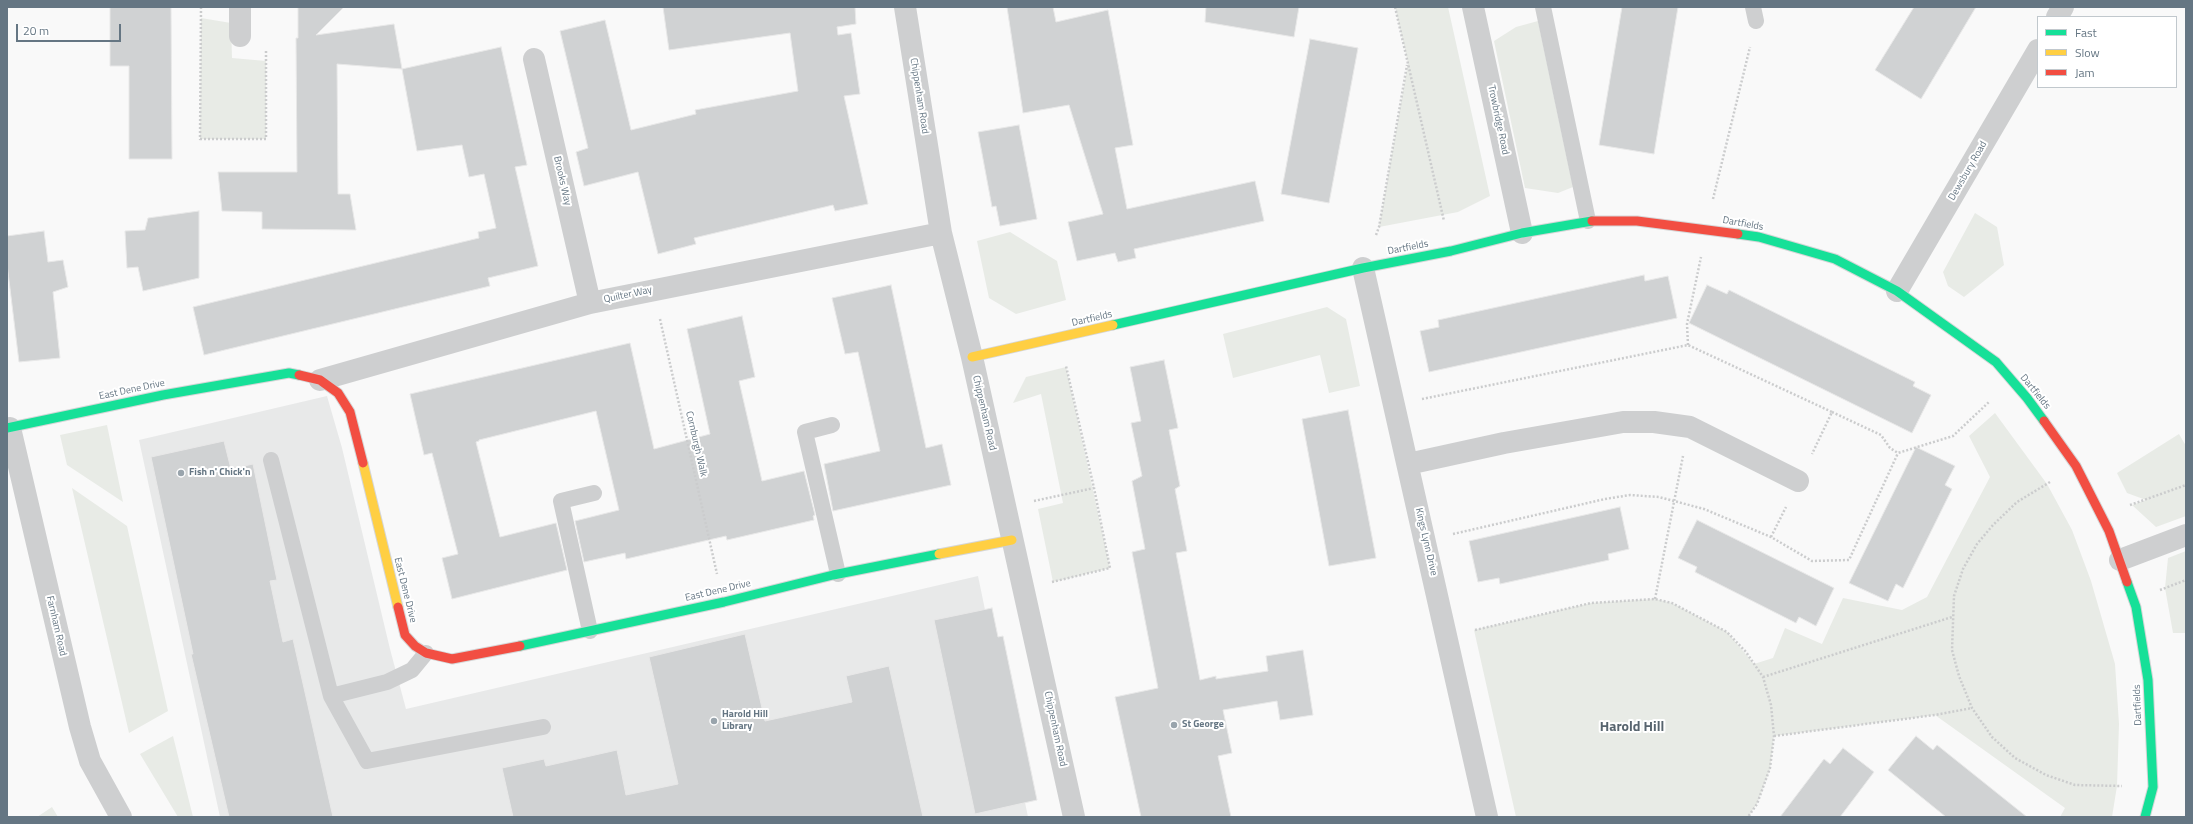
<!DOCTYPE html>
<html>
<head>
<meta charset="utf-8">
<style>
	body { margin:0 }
	#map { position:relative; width:2193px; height:824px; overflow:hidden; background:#f9f9f9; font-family:"Titillium Web",sans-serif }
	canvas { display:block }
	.frame { position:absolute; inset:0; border:8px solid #657683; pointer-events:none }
	.legend { position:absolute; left:2037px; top:16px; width:140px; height:72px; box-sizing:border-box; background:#fff; border:1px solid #c1c8cd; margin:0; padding:5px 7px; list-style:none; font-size:12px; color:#657683 }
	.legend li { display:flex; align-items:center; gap:8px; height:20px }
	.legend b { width:20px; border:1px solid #c1c8cd }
	.scale { position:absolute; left:16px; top:24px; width:105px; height:18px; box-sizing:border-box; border:2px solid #657683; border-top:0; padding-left:5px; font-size:12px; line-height:14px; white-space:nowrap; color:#657683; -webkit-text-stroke:3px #fff; paint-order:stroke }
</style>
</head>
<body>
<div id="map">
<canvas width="2193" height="824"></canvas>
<div class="frame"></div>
<ul class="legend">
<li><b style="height:5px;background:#16e098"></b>Fast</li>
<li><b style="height:5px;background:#ffcf43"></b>Slow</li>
<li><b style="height:5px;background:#f24e42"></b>Jam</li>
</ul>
<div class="scale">20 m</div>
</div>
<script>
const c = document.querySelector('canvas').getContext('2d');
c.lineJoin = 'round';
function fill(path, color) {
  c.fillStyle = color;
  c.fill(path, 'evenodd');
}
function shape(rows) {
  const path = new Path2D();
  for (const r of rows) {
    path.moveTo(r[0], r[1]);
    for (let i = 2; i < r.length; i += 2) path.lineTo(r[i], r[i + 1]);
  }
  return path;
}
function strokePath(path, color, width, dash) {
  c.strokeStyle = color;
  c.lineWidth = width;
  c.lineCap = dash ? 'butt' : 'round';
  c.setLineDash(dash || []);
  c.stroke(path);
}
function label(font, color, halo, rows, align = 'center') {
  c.font = font + ' "Titillium Web",sans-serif';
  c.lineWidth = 4;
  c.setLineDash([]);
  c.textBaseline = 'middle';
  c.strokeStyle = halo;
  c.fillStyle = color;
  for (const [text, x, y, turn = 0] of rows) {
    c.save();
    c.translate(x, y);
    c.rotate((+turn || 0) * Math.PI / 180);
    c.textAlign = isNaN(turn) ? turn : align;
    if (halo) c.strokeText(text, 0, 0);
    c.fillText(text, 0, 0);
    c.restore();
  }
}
const built = shape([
	[327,396,342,448,390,649,406,709,978,576,1028,817,220,817,139,440]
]);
const green = shape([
	[1395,7,1448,7,1490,196,1458,212,1379,227,1408,63],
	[201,18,231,23,232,58,266,61,266,139,200,139],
	[1538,21,1573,187,1558,193,1525,188,1494,41,1516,27],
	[1975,213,1997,227,2004,265,1964,297,1948,286,1943,272],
	[1010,232,1057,261,1066,300,1016,314,989,298,977,241],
	[1327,307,1346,319,1360,386,1329,393,1320,355,1233,378,1223,334],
	[1066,367,1110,568,1053,582,1038,509,1063,503,1041,394,1013,403,1026,377],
	[1995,413,2047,484,2072,530,2091,581,2115,664,2119,724,2117,786,2112,817,2060,817,2065,808,1935,715,1774,736,1770,769,1757,804,1748,817,1516,817,1474,630,1591,603,1655,599,1672,603,1727,632,1754,664,1773,658,1785,628,1822,644,1843,598,1902,610,1927,597,1990,477,1969,436],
	[107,425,123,502,67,465,60,435],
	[2179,434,2186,446,2186,516,2156,527,2132,505,2146,500,2127,493,2117,473],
	[72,488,127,526,168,711,129,733],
	[2186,551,2186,633,2173,633,2165,588,2168,558],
	[173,736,193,817,178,817,140,754],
	[52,807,58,817,37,817]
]);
const building = shape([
	[110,7,171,7,172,159,129,159,129,66,110,66,110,7],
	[298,7,344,7,316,35,394,24,402,69,337,64,338,194,350,194,356,230,262,229,262,212,222,211,218,172,297,172,296,38,298,38,298,7],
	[663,7,855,7,856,24,837,27,838,35,851,33,860,94,844,96,868,204,835,211,833,205,694,238,696,244,658,254,638,172,584,186,576,152,588,148,560,31,605,20,631,130,696,114,695,110,798,91,790,33,669,50,663,7],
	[1007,7,1053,7,1056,22,1108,10,1133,145,1115,148,1127,209,1255,181,1264,221,1134,249,1136,258,1118,262,1115,253,1077,261,1068,222,1103,214,1069,105,1023,113,1007,7],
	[1206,7,1299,7,1294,37,1205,22,1206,7],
	[1622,7,1678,7,1654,154,1599,145,1622,7],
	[1914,7,1976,7,1921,99,1875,70,1914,7],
	[1310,39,1358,48,1329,203,1281,194,1310,39],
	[501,47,527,165,515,167,538,266,488,278,490,286,204,355,193,307,479,238,478,232,496,228,484,174,469,177,462,145,417,151,402,69,501,47],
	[1019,125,1037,219,1000,226,996,206,992,207,978,132,1019,125],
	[199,211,199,278,143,291,138,267,127,268,125,231,145,230,148,218,199,211],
	[44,231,48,262,63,260,68,287,53,292,60,358,19,362,7,264,7,236,44,231],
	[1644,275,1645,281,1668,276,1677,318,1429,372,1420,331,1439,327,1438,320,1644,275],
	[891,285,926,448,942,444,951,485,833,511,824,464,880,451,858,352,845,354,832,298,891,285],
	[1707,285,1727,294,1729,290,1915,382,1913,386,1931,395,1912,433,1689,323,1707,285],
	[742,316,755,377,739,381,762,481,804,471,815,515,813,516,814,520,727,540,726,536,626,559,625,553,584,562,575,521,619,510,596,411,479,440,479,441,476,442,500,537,556,523,567,570,452,599,442,558,458,554,432,453,424,455,410,394,630,343,654,449,710,434,687,329,742,316],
	[1164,360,1178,428,1169,430,1180,486,1175,489,1187,551,1176,553,1200,680,1216,676,1216,679,1268,671,1266,656,1303,650,1313,715,1280,720,1277,701,1223,710,1232,753,1218,756,1231,817,1141,817,1115,697,1158,688,1132,552,1145,549,1132,481,1142,476,1131,423,1141,421,1130,367,1164,360],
	[1348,410,1376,558,1329,566,1302,419,1348,410],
	[224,441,231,469,253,464,277,580,270,581,283,642,293,639,333,817,229,817,191,654,193,654,151,457,224,441],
	[1916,447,1955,466,1945,485,1952,489,1903,588,1896,584,1888,601,1849,583,1916,447],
	[1620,507,1629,549,1608,554,1609,560,1500,584,1499,578,1478,582,1469,541,1620,507],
	[1697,520,1834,588,1816,626,1799,617,1796,623,1695,572,1697,567,1678,558,1697,520],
	[992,608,998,637,1003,636,1037,800,975,814,934,620,992,608],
	[745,634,765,721,852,702,846,676,889,666,923,817,513,817,502,768,544,759,546,766,617,750,626,795,678,784,649,657,745,634],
	[1916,736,1933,750,1937,745,2027,817,1946,817,1888,770,1916,736],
	[1843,748,1874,772,1840,817,1780,817,1824,759,1830,764,1843,748]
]);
const path = shape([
	[201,7,200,139,266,139,266,51],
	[1395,7,1444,221],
	[1713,199,1750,47],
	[1376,235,1379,227,1407,65],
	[660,319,717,574],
	[1688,345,1687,324,1701,257],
	[1422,399,1688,345,1832,412,1812,454],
	[1832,412,1881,435,1890,448,1898,453,1953,436,1990,401],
	[2050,482,2017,502,1993,525,1977,544,1963,569,1954,596,1952,650,1959,676,1972,708,1992,737,2015,758,2046,775,2075,785,2122,786],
	[1034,501,1094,488,1066,366],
	[2130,505,2186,485],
	[1453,534,1605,499,1630,495,1659,497,1704,509,1771,537,1812,561,1849,560,1898,453],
	[1771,537,1786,507],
	[1052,582,1110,568,1094,488],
	[2160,590,2186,580],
	[1655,599,1683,456],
	[1475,630,1591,603,1655,599,1672,603,1727,632,1746,652,1763,677,1771,705,1774,736,1770,768,1757,804,1748,817],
	[1763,677,1952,617],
	[1774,736,1935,715,1972,708]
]);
const lane = shape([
	[1543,7,1588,221],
	[1753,7,1756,21],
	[832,425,805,432,838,574],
	[271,460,331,696,387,682,412,670,426,653],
	[590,631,561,501,594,493],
	[331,696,367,761,543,727]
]);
const street = shape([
	[905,7,941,233,972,357,1074,817],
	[1473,7,1522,233],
	[2057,17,2063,7],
	[240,36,240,7],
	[534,59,590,303],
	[1363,268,1487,817],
	[1897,291,2038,50],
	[320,380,590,303,941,233],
	[10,428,80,727,90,761,121,817],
	[1408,464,1504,443,1623,422,1654,422,1690,427,1798,481],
	[2120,560,2186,535]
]);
const fast = shape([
	[1738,234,1759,237,1835,259,1897,291,1996,362,2027,398,2044,421],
	[1113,325,1363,268,1451,251,1522,233,1592,221],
	[7,428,163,395,289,373,299,375],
	[2127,582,2136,607,2148,680,2153,787,2145,817],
	[520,646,724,602,833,575,939,554]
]);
const slow = shape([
	[972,357,1113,325],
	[363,463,398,607],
	[939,554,1012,540]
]);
const jam = shape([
	[1592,221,1637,221,1738,234],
	[299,375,320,380,338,393,350,412,363,463],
	[2044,421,2076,466,2109,531,2127,582],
	[398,607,405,635,415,646,426,653,452,659,520,646]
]);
const markers = [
	[181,473,4,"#99a4ac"],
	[714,721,4,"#99a4ac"],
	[1174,725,4,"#99a4ac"]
];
const streetNames = [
	["Chippenham Road",919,96,81],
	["Trowbridge Road",1498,120,78],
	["Dewsbury Road",1968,171,-60],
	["Brooks Way",562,181,77],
	["Dartfields",1743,224,10],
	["Dartfields",1408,248,-11],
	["Quilter Way",628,295,-12],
	["Dartfields",1092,319,-13],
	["East Dene Drive",132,390,-12],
	["Dartfields",2035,392,51],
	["Chippenham Road",984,413,77],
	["Cornburgh Walk",696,444,77],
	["Kings Lynn Drive",1426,542,77],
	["East Dene Drive",405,590,76],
	["East Dene Drive",718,591,-13],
	["Farnham Road",56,626,77],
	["Dartfields",2138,705,-92],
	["Chippenham Road",1055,729,78]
];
const poiNames = [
	["Fish n' Chick'n",189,473],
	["Harold Hill",722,715],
	["Library",722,727],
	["St George",1182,725]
];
const districtNames = [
	["Harold Hill",1632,728]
];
fill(built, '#e8e9e9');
fill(green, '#e8ebe6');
fill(building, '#d0d2d3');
strokePath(building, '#e8e8e8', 1);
strokePath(fast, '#d5d6d7', 11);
strokePath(slow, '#d5d6d7', 11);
strokePath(jam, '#d5d6d7', 11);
strokePath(path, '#cbcccd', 2.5, [2, 2]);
strokePath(lane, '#cecfd0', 16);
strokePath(street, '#cecfd0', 22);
strokePath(fast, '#16e098', 9);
strokePath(slow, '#ffcf43', 9);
strokePath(jam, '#f24e42', 9);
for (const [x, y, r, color] of markers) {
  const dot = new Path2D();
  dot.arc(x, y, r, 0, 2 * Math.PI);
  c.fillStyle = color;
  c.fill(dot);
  strokePath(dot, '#fff', 1.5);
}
label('10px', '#657683', '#fff', streetNames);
label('bold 10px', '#657683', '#fff', poiNames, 'left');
label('bold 14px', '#57646e', '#fff', districtNames);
</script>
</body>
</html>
